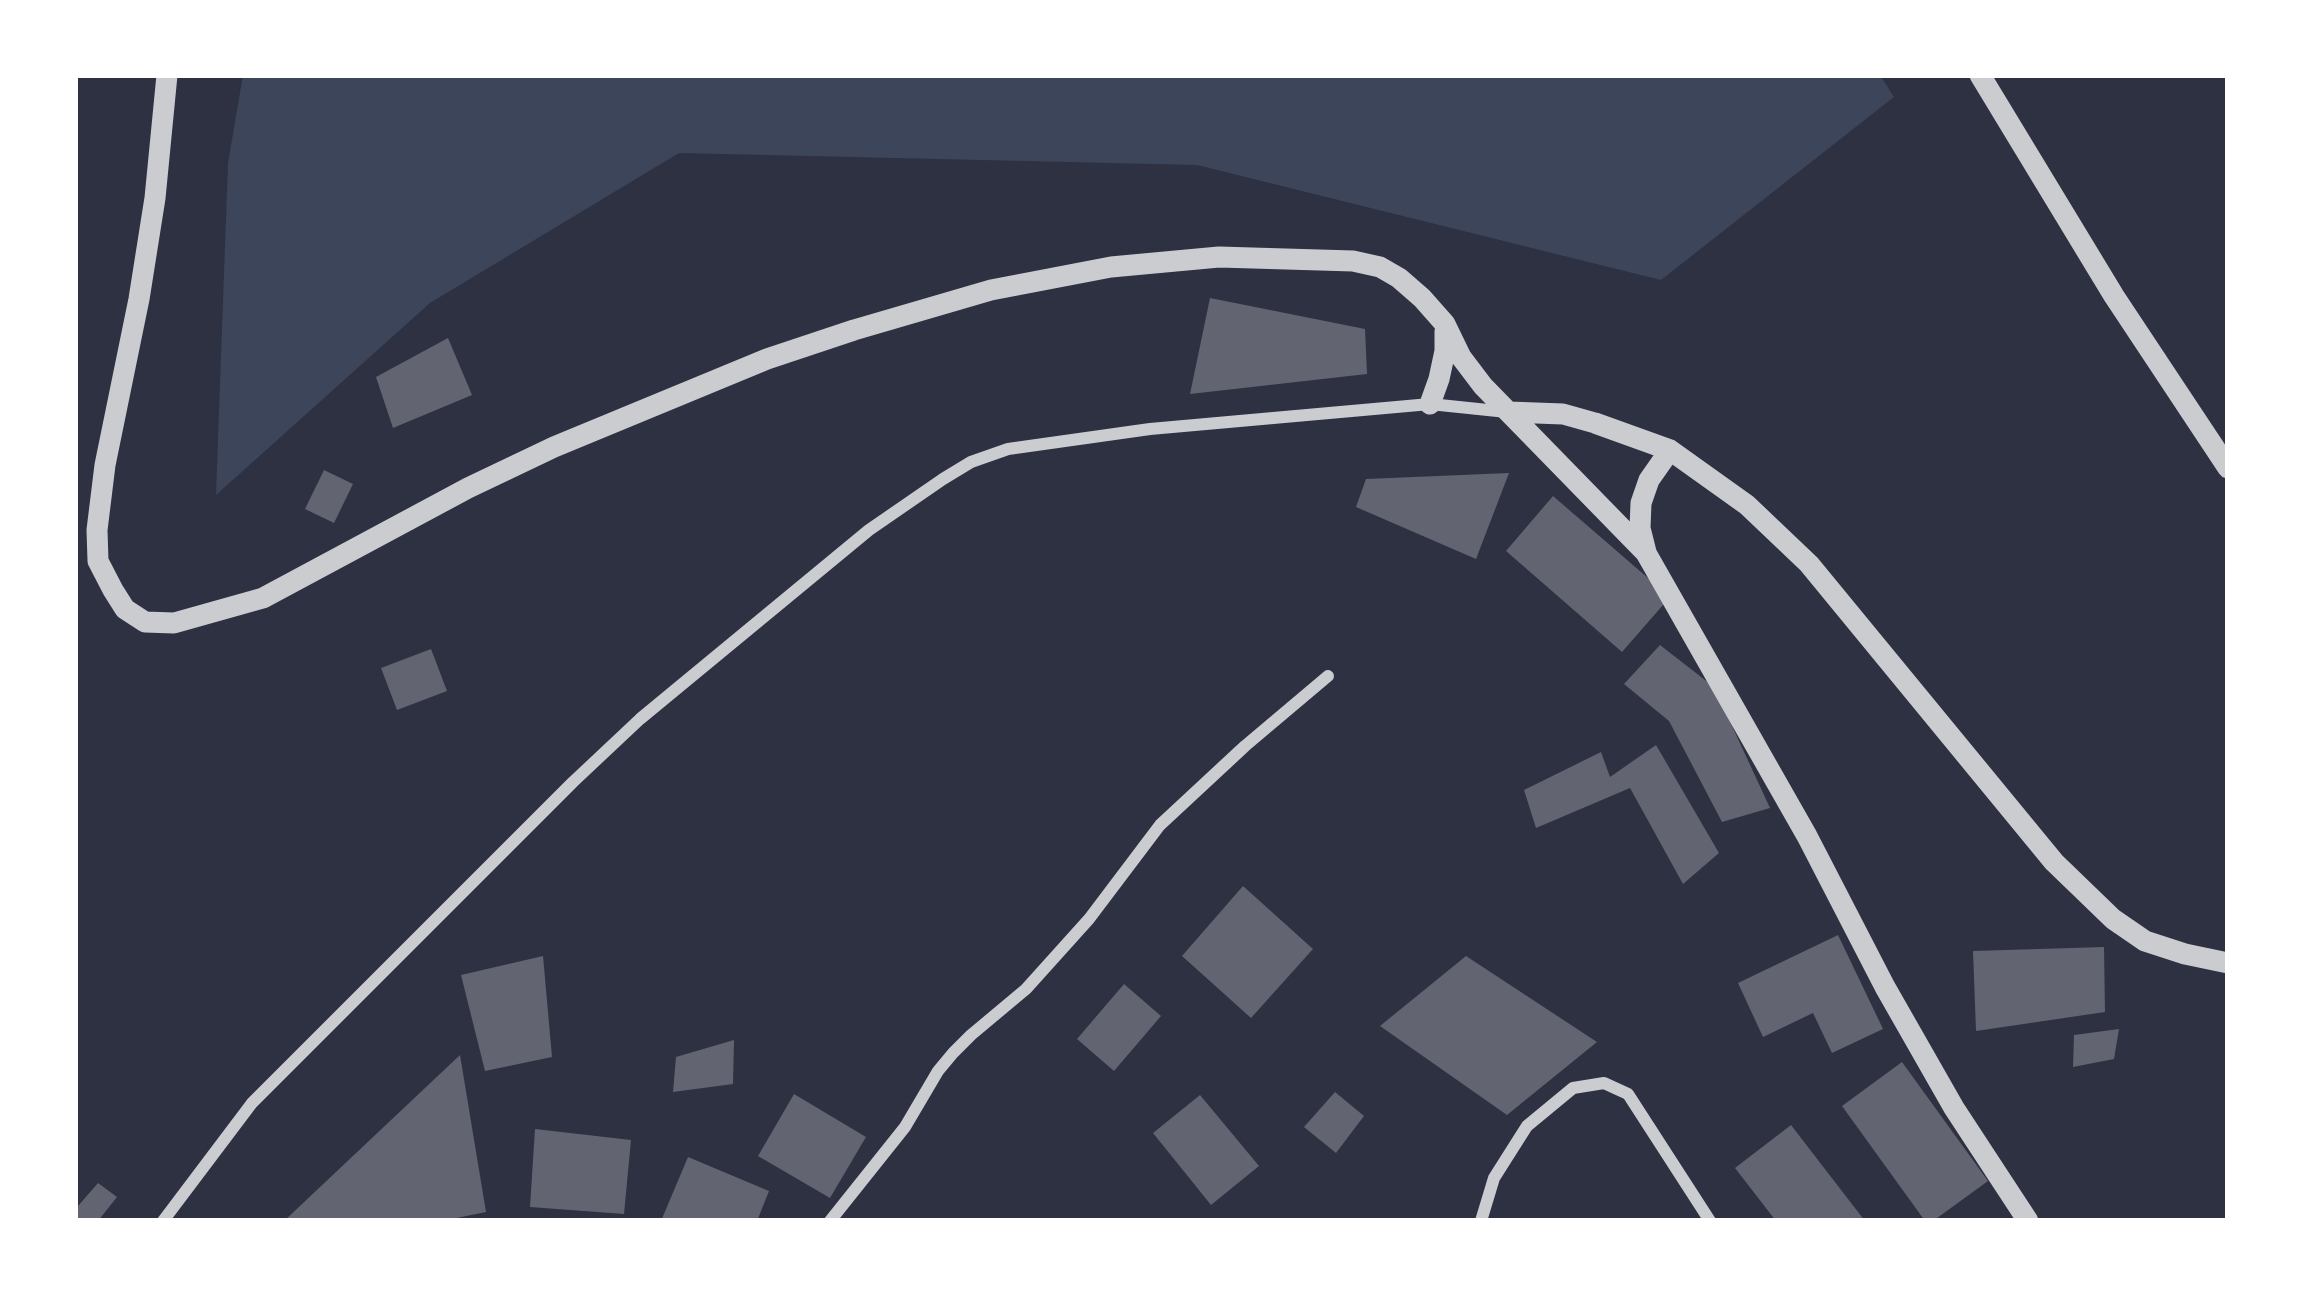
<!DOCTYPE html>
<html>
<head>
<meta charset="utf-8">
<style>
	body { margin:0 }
	#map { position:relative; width:2303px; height:1296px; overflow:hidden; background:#2d3142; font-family:Cabin,sans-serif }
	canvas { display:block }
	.frame { position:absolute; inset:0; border:78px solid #fff; pointer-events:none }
</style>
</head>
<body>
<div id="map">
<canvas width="2303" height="1296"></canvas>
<div class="frame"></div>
</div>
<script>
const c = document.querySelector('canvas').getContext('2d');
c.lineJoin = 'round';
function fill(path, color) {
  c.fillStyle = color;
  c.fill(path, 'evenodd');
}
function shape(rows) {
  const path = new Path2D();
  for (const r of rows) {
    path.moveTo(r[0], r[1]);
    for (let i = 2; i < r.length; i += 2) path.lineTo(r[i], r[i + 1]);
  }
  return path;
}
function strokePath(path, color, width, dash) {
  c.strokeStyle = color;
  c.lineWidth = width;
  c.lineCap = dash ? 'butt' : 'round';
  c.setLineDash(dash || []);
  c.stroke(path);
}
const green = shape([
	[243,75,1880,75,1894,97,1661,280,1197,165,679,153,430,303,216,495,228,163]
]);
const building = shape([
	[1210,298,1365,329,1367,374,1190,394],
	[448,338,472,395,393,428,376,377],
	[324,470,353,484,334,523,305,509],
	[1509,473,1476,559,1356,507,1366,479],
	[1553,496,1670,597,1622,652,1506,551],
	[1660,645,1714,687,1770,808,1722,822,1669,721,1624,684],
	[431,649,447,691,397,710,381,668],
	[1656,745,1719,853,1683,884,1630,788,1536,828,1524,790,1601,752,1610,777],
	[1243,886,1313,949,1251,1018,1182,956],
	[1838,935,1883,1029,1832,1053,1813,1013,1763,1037,1738,983],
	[2104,947,2105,1012,1976,1031,1973,951],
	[543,956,552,1057,485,1071,461,975],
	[1466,956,1597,1042,1507,1115,1380,1026],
	[1124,984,1161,1016,1114,1071,1077,1039],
	[2119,1029,2114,1059,2073,1067,2074,1035],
	[734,1040,733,1084,673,1092,676,1057],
	[460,1055,486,1212,442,1221,284,1221],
	[1902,1062,1988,1181,1933,1221,1925,1221,1842,1106],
	[1335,1092,1364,1116,1336,1153,1304,1127],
	[794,1094,866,1137,830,1198,758,1156],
	[1200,1095,1259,1166,1211,1205,1153,1133],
	[1791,1125,1865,1221,1776,1221,1735,1168],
	[535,1129,631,1140,624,1214,530,1207],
	[688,1157,769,1191,757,1221,661,1221],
	[98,1183,117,1197,98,1221,75,1221,75,1205,78,1206]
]);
const minor = shape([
	[163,1221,252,1103,573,782,640,719,869,530,943,479,971,462,1008,449,1150,429,1430,404,1507,412],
	[830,1221,905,1127,938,1071,953,1053,971,1035,1026,989,1089,919,1160,825,1245,746,1328,676],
	[1481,1221,1494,1178,1527,1126,1573,1088,1604,1083,1628,1094,1710,1221]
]);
const tertiary = shape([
	[167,75,155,198,139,299,105,465,97,530,98,561,113,590,125,609,145,622,174,623,263,598,468,488,554,447,767,359,854,330,991,290,1111,267,1219,257,1353,261,1380,267,1399,278,1422,298,1445,324,1461,357,1483,386,1646,553,1807,836,1885,987,1954,1108,2028,1221],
	[1980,75,2114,296,2228,468],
	[1430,404,1439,379,1445,351,1445,331],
	[1509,412,1563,414,1595,423,1670,450,1747,505,1809,564,2054,862,2113,919,2145,941,2185,954,2228,963],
	[1646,552,1640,528,1641,503,1649,480,1670,450]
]);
fill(green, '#3c4559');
fill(building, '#626471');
strokePath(minor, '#caccd0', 12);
strokePath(tertiary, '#caccd0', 21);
</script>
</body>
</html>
